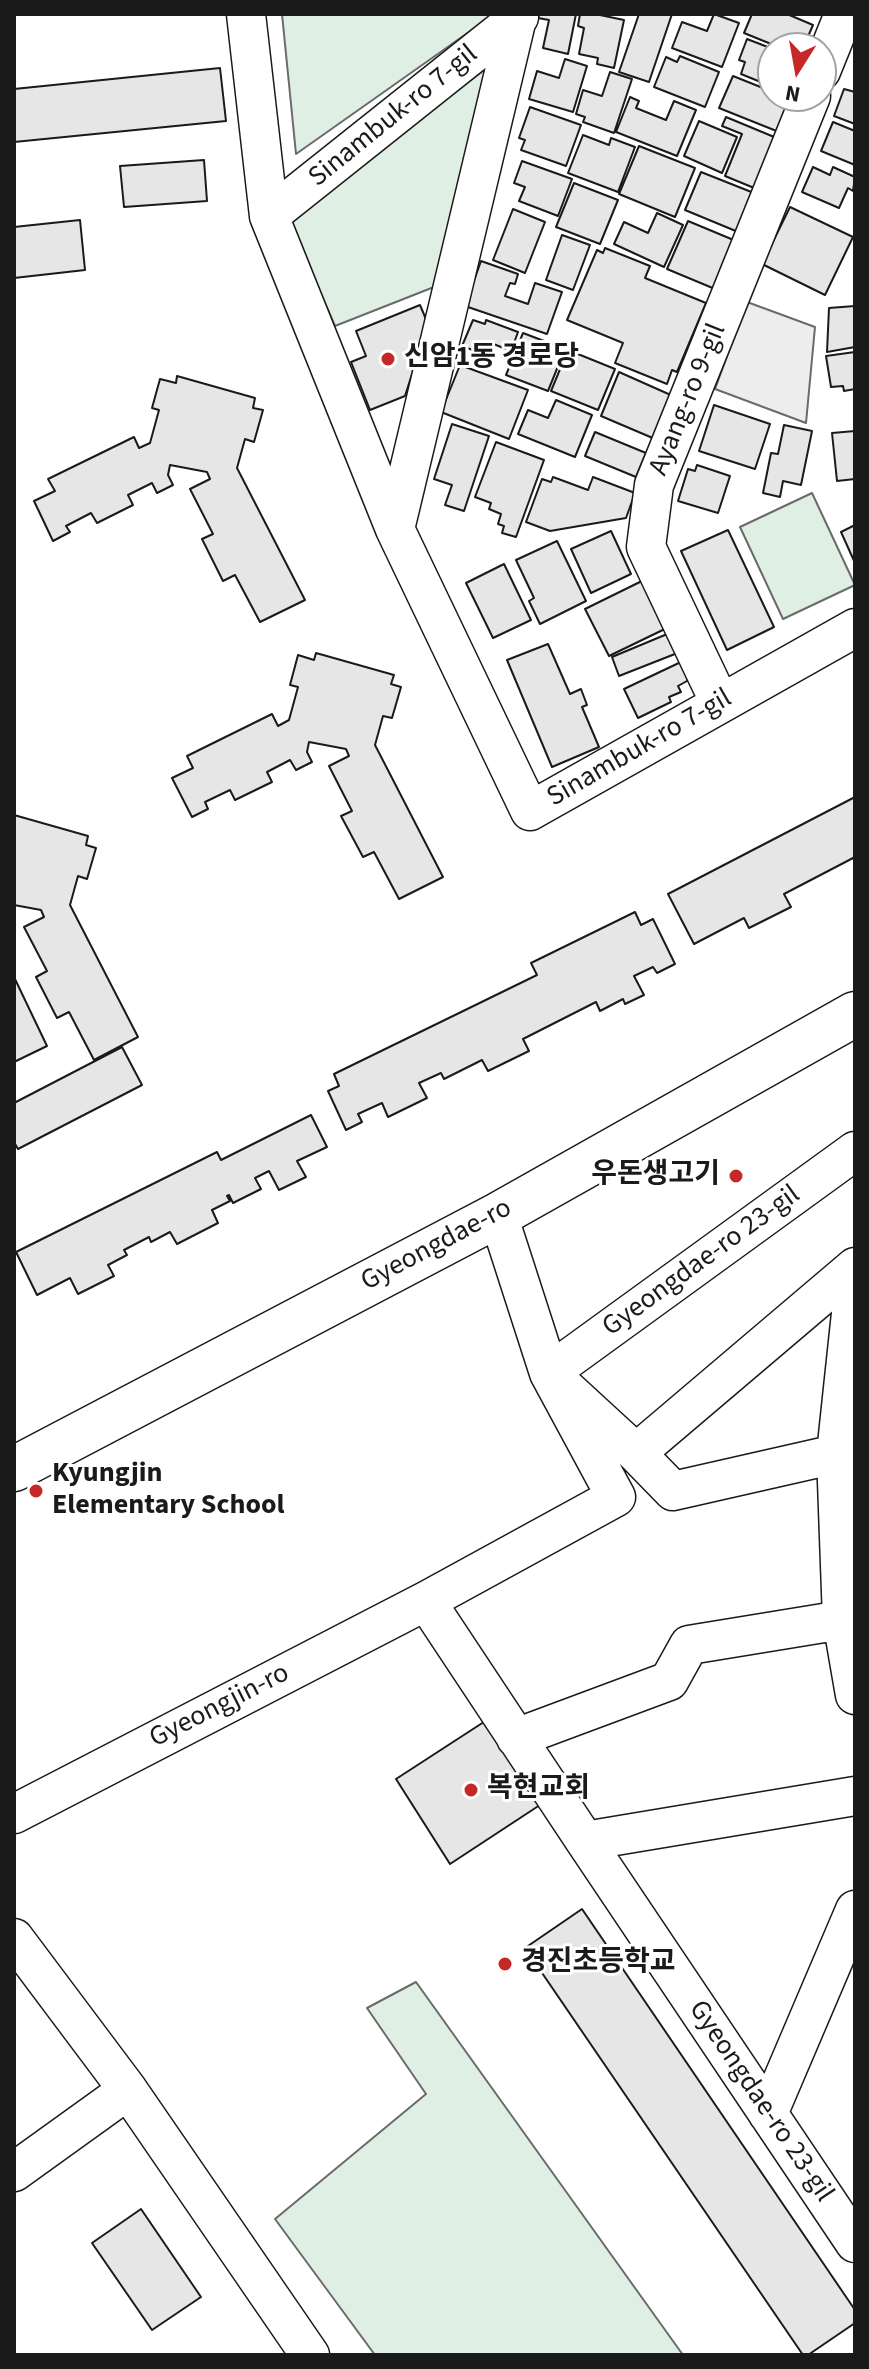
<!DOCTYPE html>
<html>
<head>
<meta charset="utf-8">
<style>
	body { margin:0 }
	#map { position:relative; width:869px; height:2369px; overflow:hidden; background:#fff; font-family:"Source Sans 3",sans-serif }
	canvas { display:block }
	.frame { position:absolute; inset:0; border:16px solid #1a1a1a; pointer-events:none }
	.north { position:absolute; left:757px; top:32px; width:80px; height:80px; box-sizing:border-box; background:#fff; border:2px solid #a3a3a3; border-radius:50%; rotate:191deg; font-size:22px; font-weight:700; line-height:32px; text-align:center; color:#1a1a1a }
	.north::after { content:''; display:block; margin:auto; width:28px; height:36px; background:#c62828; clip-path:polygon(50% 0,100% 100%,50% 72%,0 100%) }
</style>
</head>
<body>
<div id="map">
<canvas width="869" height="2369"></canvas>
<div class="frame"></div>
<div class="north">N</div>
</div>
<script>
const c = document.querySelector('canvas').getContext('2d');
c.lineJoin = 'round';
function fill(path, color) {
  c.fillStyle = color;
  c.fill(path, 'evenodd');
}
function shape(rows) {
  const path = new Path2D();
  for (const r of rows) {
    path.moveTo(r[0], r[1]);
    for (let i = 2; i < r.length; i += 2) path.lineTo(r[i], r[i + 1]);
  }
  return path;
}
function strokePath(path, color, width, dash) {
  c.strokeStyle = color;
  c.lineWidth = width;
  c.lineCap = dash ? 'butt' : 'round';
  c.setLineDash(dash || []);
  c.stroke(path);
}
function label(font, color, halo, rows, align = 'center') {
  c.font = font + ' "Source Sans 3","Noto Sans KR",sans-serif';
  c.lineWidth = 6;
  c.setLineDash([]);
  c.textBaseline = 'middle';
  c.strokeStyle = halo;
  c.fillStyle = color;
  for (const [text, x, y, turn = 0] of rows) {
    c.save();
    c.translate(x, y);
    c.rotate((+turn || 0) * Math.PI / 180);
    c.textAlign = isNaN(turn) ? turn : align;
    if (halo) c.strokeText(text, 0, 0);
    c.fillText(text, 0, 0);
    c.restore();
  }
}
const green = shape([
	[282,14,493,14,493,15,296,154,282,14],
	[484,70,487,83,434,287,335,326,288,219,484,70],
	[812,493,855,585,783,619,740,527,812,493],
	[416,1982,683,2355,375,2355,275,2219,426,2094,367,2008,416,1982]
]);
const parking = shape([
	[747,302,815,327,806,423,715,389,747,302]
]);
const building = shape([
	[539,14,576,14,568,54,543,48,549,20,538,18,539,14],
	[580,14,595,14,624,20,614,68,597,64,598,58,579,54,584,28,578,26,580,14],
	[639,14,672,14,649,82,619,72,639,14],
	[714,14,739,23,722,67,672,48,682,22,707,31,714,14],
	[752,14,787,14,813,25,803,48,784,41,781,48,744,33,752,14],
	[747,39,773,49,773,87,741,74,745,62,739,60,747,39],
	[680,56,719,72,705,107,654,87,666,57,677,62,680,56],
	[565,59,587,66,573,112,529,99,537,71,559,78,565,59],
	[220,68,226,121,14,142,14,89,220,68],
	[610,72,632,79,614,133,583,122,585,117,576,114,583,90,602,96,610,72],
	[733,76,773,92,773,96,783,96,793,100,779,132,719,108,733,76],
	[844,89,855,92,855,124,834,116,844,89],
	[630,97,639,101,636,108,666,120,674,101,696,110,677,156,616,132,630,97],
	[530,107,581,125,566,166,521,150,525,140,519,138,530,107],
	[726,117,779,139,759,190,725,176,742,134,722,126,726,117],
	[699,121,737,137,722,173,684,156,699,121],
	[833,122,855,131,855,165,821,151,833,122],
	[583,135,609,145,611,138,635,147,618,192,568,173,583,135],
	[639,146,695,168,675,217,619,194,639,146],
	[204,160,207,201,124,207,120,166,204,160],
	[522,161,572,179,558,216,519,201,525,187,514,183,522,161],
	[813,167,830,175,833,167,855,177,853,191,848,188,839,208,802,192,813,167],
	[701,172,759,195,743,234,685,210,701,172],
	[574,183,618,200,600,244,556,227,574,183],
	[790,207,853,237,825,295,762,264,790,207],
	[513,209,545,222,525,273,493,260,513,209],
	[657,213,683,225,664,267,614,244,624,222,648,233,657,213],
	[80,220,85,270,14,278,14,227,80,220],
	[688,221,736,241,715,289,667,269,688,221],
	[562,235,590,245,573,290,546,280,562,235],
	[605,248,650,266,645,278,706,303,677,372,672,370,667,384,615,363,623,343,567,320,597,250,603,253,605,248],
	[481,261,518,274,515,284,510,283,505,296,528,304,535,283,562,292,547,334,465,306,481,261],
	[420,305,428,324,405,396,370,410,351,362,366,356,356,331,420,305],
	[855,306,855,347,827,352,829,308,855,306],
	[473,320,485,324,486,320,518,332,511,351,491,343,486,355,462,346,473,320],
	[523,333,565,349,548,391,506,375,523,333],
	[568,350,615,369,598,410,551,391,568,350],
	[855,352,855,389,844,391,843,386,831,387,826,356,855,352],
	[460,365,528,390,509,439,441,412,460,365],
	[619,372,673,396,655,439,601,416,619,372],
	[177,376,255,398,253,408,263,410,254,442,245,439,237,468,305,600,260,622,235,575,223,581,202,539,213,534,190,489,210,479,207,472,170,465,168,475,173,485,157,493,152,483,128,495,133,505,97,523,91,513,66,526,70,532,53,541,34,501,55,491,48,479,134,437,139,448,150,443,159,410,152,408,160,379,176,383,177,376],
	[556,400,592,415,575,457,518,434,528,410,548,418,556,400],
	[714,405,770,424,755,469,699,451,714,405],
	[452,424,489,436,464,511,445,505,452,485,434,479,452,424],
	[784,425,812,431,801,485,783,481,780,497,763,493,771,453,778,454,784,425],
	[855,431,855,479,837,481,832,433,855,431],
	[595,432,646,453,636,477,585,456,595,432],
	[496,442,544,460,516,537,502,533,504,526,498,524,501,514,489,509,491,503,475,497,496,442],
	[697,465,730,476,718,513,678,501,688,469,695,471,697,465],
	[553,477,588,490,593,477,635,493,626,518,550,531,526,522,542,479,551,482,553,477],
	[855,525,855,563,841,532,855,525],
	[728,530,774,627,727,650,681,551,728,530],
	[611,531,631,574,591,593,571,549,611,531],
	[557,541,586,601,540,624,529,601,534,598,516,560,557,541],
	[504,564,531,620,493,638,466,583,504,564],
	[648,578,671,626,609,656,585,609,648,578],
	[672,632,680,652,619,676,612,657,672,632],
	[548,644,570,694,581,689,587,705,582,707,599,747,552,767,507,660,548,644],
	[316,653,394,675,391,684,401,687,392,718,383,716,375,745,443,877,399,899,374,852,363,857,341,816,352,811,329,766,349,756,346,749,309,742,307,752,312,762,296,770,290,760,267,772,272,782,235,800,230,790,205,802,208,809,192,817,172,778,193,768,187,756,272,714,278,726,289,720,298,687,290,685,298,655,314,660,316,653],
	[683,661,688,672,687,681,678,686,681,692,669,697,671,702,638,718,624,689,683,661],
	[855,797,855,857,784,894,791,907,749,928,744,918,694,944,668,894,855,797],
	[14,815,88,836,86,845,96,848,87,879,78,876,70,905,138,1037,94,1060,69,1012,57,1018,36,977,47,971,24,927,44,917,41,910,14,905,14,815],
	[635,912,641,925,653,919,675,964,657,973,653,967,634,976,644,995,625,1004,623,999,600,1011,596,1002,523,1039,529,1051,488,1071,482,1060,444,1079,441,1073,419,1083,427,1098,388,1117,382,1103,358,1114,362,1122,346,1130,328,1091,339,1086,334,1074,537,975,531,963,635,912],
	[14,977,47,1046,14,1062,14,977],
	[122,1047,142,1085,18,1149,14,1142,14,1103,122,1047],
	[311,1115,327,1147,297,1161,306,1177,279,1190,269,1171,255,1178,261,1189,233,1203,229,1195,227,1196,230,1201,212,1210,218,1223,177,1244,170,1232,151,1242,149,1237,124,1250,127,1255,108,1265,114,1276,78,1294,70,1278,37,1295,16,1252,217,1152,221,1160,311,1115],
	[490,1718,546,1801,450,1864,396,1779,490,1718],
	[582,1909,855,2310,855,2323,808,2355,803,2355,525,1948,582,1909],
	[141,2209,201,2297,152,2330,92,2243,141,2209]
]);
const minor = shape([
	[246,14,269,216,395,529,530,811,855,628],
	[821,71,844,14],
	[269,216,519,17],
	[395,529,518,14],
	[720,703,646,547,654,485,811,96],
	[498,1215,549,1373,616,1497,426,1601,585,1841,855,2243],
	[855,1276,836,1454,842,1620,855,1695],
	[636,1453,855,1267],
	[836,1454,673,1491,636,1453,549,1373,855,1151],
	[516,1738,669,1681,689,1645,842,1620],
	[14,1814,426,1601],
	[585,1841,855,1796],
	[14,1938,128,2090,310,2355],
	[768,2114,855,1910],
	[14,2172,128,2090]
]);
const major = shape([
	[14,1469,498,1215,855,1014]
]);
const markers = [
	[388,359,8,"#c62828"],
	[736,1176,8,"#c62828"],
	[36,1491,8,"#c62828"],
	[471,1790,8,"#c62828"],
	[505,1964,8,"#c62828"]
];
const streetNames = [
	["Sinambuk-ro 7-gil",394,117,-39],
	["Ayang-ro 9-gil",689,400,-68],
	["Sinambuk-ro 7-gil",640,749,-30],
	["Gyeongdae-ro",437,1246,-28],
	["Gyeongdae-ro 23-gil",702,1262,-36],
	["Gyeongjin-ro",220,1707,-27],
	["Gyeongdae-ro 23-gil",760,2102,56]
];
const poiNames = [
	["신암1동 경로당",404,359],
	["우돈생고기",720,1176,"right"],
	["Kyungjin",52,1475],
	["Elementary School",52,1507],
	["복현교회",487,1790],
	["경진초등학교",521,1964]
];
fill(green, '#e0efe3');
strokePath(green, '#6a6a6a', 2);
fill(parking, '#ededed');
strokePath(parking, '#6a6a6a', 2);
fill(building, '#e6e6e6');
strokePath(building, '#1a1a1a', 2);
strokePath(minor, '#1a1a1a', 41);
strokePath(major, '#1a1a1a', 47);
strokePath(minor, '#fff', 38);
strokePath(major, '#fff', 44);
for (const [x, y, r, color] of markers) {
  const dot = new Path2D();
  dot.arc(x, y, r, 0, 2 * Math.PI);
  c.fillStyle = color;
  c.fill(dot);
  strokePath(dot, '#fff', 3);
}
label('28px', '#1a1a1a', '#fff', streetNames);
label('bold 28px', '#1a1a1a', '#fff', poiNames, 'left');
</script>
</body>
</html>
